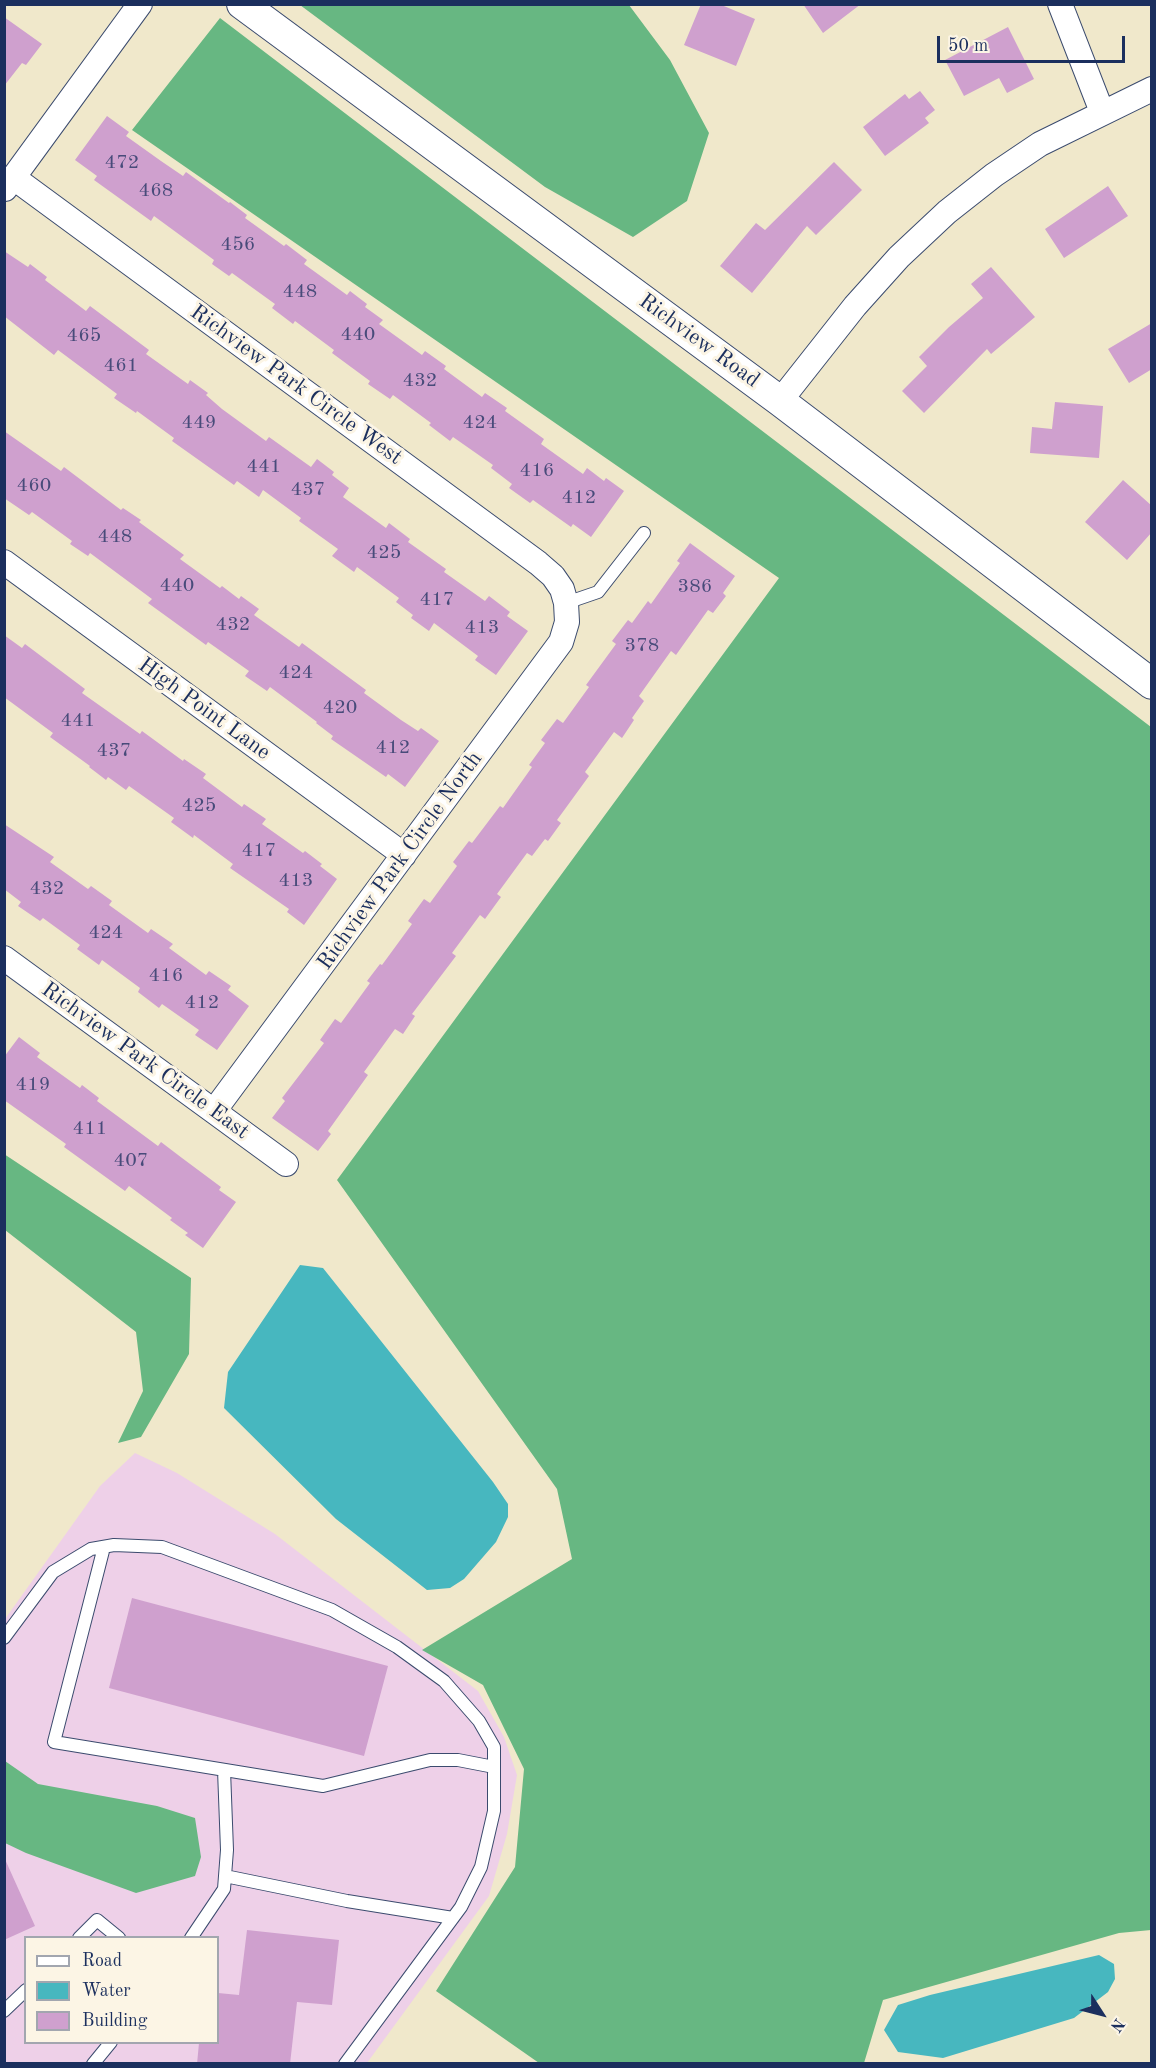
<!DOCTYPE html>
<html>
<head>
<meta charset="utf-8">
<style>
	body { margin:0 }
	#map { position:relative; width:1156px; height:2068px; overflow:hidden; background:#f0e8cb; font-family:"Old Standard TT",serif }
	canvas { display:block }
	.frame { position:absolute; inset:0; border:6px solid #1b2f5e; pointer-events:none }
	.legend { position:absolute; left:24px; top:1936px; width:195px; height:108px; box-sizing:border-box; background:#fcf5e5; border:2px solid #a2a6af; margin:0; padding:8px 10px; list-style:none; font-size:18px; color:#1b2f5e }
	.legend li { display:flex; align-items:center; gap:12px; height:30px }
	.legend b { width:30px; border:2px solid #a2a6af }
	.north { position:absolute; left:1072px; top:1984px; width:60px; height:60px; -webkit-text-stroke:4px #fcf5e5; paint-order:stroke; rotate:126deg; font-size:16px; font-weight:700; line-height:24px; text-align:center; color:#1b2f5e }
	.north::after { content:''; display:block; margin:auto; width:21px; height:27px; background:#1b2f5e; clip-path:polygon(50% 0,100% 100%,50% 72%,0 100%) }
	.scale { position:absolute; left:937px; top:36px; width:188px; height:27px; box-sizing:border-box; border:3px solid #1b2f5e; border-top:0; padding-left:8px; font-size:18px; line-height:21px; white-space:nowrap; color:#1b2f5e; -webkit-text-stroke:4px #fcf5e5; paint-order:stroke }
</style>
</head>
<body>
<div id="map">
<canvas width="1156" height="2068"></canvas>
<div class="frame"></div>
<ul class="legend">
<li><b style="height:8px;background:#fff"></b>Road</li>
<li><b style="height:16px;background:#47b7bf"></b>Water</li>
<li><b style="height:16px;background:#cfa0ce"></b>Building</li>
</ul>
<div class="north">N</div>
<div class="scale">50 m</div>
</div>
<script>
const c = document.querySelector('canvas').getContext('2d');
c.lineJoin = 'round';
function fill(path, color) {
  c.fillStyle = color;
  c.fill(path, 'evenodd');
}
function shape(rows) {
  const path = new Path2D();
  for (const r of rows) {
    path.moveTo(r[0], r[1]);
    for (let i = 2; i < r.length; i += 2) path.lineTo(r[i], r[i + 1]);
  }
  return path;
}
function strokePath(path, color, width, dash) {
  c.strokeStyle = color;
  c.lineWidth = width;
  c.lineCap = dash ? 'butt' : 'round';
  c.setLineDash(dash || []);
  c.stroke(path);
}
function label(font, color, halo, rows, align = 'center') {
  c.font = font + ' "Old Standard TT",serif';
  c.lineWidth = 6;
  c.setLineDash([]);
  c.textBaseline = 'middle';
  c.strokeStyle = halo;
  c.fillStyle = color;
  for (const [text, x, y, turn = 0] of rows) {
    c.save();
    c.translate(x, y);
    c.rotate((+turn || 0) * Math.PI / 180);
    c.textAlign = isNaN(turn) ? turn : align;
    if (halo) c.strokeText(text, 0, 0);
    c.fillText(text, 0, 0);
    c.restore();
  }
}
const built = shape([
	[135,1453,177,1473,275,1534,478,1691,504,1737,517,1775,507,1834,489,1896,367,2063,5,2064,5,1619,100,1486],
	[26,1938,218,1938,218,2042,26,2042]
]);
const forest = shape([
	[300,5,629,5,670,60,709,133,687,201,633,237,545,187],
	[220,18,1151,727,1151,1930,1119,1933,883,2000,864,2063,539,2063,436,1991,515,1867,524,1769,483,1685,422,1650,572,1559,557,1489,337,1180,779,578,132,130],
	[4,1154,191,1278,189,1354,141,1437,118,1443,143,1391,136,1332,5,1230],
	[5,1761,38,1784,157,1806,195,1818,201,1857,195,1876,136,1893,26,1853,5,1843]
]);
const water = shape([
	[300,1265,323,1268,493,1482,508,1504,508,1517,496,1542,464,1579,450,1588,427,1590,336,1519,224,1408,228,1372],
	[1099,1955,1114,1964,1115,1979,1108,1992,1074,2018,943,2058,898,2052,884,2030,898,2005,930,1995]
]);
const building = shape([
	[701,4,719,4,755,19,736,66,684,45],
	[803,4,861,4,823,33],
	[4,17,42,44,26,65,22,63,4,86],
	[1008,27,1034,79,1007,93,999,78,964,96,945,60],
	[920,91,935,110,925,118,929,123,885,156,863,127,905,94,909,99],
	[107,116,129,132,126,136,161,161,183,176,186,172,229,203,230,202,247,215,245,218,284,246,286,244,307,260,304,264,347,295,350,291,367,304,365,307,383,320,379,324,422,355,425,351,446,366,444,369,482,397,485,393,507,408,505,411,544,439,541,444,583,474,587,468,604,481,606,478,624,491,591,537,573,524,571,527,533,500,530,503,509,488,512,484,491,468,493,465,453,437,450,441,429,425,431,423,393,395,390,399,368,384,370,381,332,353,334,350,295,321,293,324,272,308,275,304,232,273,229,276,212,264,214,260,154,216,151,221,94,180,97,176,75,160],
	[834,162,862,190,816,235,807,226,752,293,720,266,756,223,765,230],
	[1108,186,1128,216,1064,258,1045,229],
	[4,251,28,267,30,264,47,277,45,280,86,311,90,306,149,350,146,354,188,384,190,380,208,393,206,395,222,409,266,441,269,437,311,467,317,459,334,472,332,475,349,488,343,497,386,528,389,523,410,539,408,542,446,569,444,572,485,601,489,596,510,612,507,616,528,631,496,675,475,660,478,656,434,623,429,631,411,618,413,615,396,602,399,598,357,567,354,572,332,556,338,549,299,521,301,518,263,490,259,497,237,481,234,485,172,441,174,438,137,411,136,413,114,398,117,394,58,350,54,355,4,316],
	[991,267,1035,317,991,354,987,349,924,413,902,391,927,366,919,357,949,327,983,298,971,284],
	[1152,323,1152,369,1129,383,1108,349],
	[1055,402,1103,406,1099,458,1030,453,1032,427,1052,429],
	[4,431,61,471,64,467,121,510,123,508,141,520,139,522,184,555,180,559,220,588,222,586,239,599,241,596,259,609,254,615,299,647,302,643,366,690,364,693,401,720,418,731,421,728,439,741,405,787,388,774,386,777,331,739,333,736,316,723,317,722,270,687,267,691,245,676,249,671,208,642,206,645,148,603,152,599,90,553,88,556,70,544,72,541,32,512,29,515,4,498],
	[1123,480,1152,506,1152,532,1127,560,1085,522],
	[690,543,735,576,723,593,726,596,713,613,708,610,676,655,671,651,639,696,644,701,632,718,634,720,622,738,614,732,585,772,589,776,557,820,561,823,548,841,545,839,532,856,527,853,497,894,501,897,485,919,480,915,452,953,456,956,412,1014,415,1016,403,1034,395,1029,364,1072,368,1075,328,1131,331,1134,318,1151,272,1118,285,1101,282,1098,324,1043,320,1040,335,1019,341,1023,370,983,367,981,380,964,382,965,412,924,408,921,424,899,430,903,457,866,453,862,469,841,472,843,500,806,503,808,532,767,529,765,545,743,541,740,557,719,563,723,589,687,586,685,616,644,612,641,628,620,632,623,648,601,651,604,680,563,677,561],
	[4,635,22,648,25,644,85,689,82,693,140,734,142,731,183,761,184,759,206,774,203,778,242,807,244,804,266,819,262,824,303,853,305,851,322,864,320,866,337,879,304,925,287,912,289,909,230,868,233,864,194,835,193,838,171,822,174,818,129,786,126,790,108,777,106,780,89,767,90,766,50,737,53,733,4,697],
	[4,824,54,857,50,862,88,889,91,886,112,901,109,905,148,933,151,929,173,944,169,948,206,975,209,971,231,986,228,990,249,1006,217,1050,195,1035,199,1030,162,1004,159,1008,138,992,140,988,102,960,99,965,77,949,80,945,43,918,40,921,18,906,21,902,4,889],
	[19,1037,40,1053,37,1057,80,1088,82,1085,99,1098,97,1101,158,1146,161,1142,182,1158,221,1187,219,1190,236,1202,203,1248,185,1235,188,1233,170,1220,172,1218,129,1186,125,1191,64,1147,66,1144,4,1100,4,1057],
	[132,1598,388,1666,364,1756,109,1688],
	[4,1857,35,1926,4,1940],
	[247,1930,339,1940,332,2005,297,2002,290,2064,197,2064,199,2043,218,2043,218,1993,239,1995]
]);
const service = shape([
	[566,603,598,592,644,533],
	[104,1547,54,1742,323,1786,430,1760,458,1760,494,1767],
	[4,1638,53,1572,91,1549,114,1545,162,1547,332,1610,397,1647,444,1681,479,1721,494,1747,494,1811,481,1867,461,1907,345,2064],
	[225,1876,347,1901,453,1918],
	[79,1938,97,1920,119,1938],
	[191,1938,224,1889,227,1850,224,1770],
	[4,2011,26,1990],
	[93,2064,111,2042]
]);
const minor = shape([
	[1060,4,1102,112],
	[14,178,538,563,553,576,562,589,566,603,567,622,561,642,214,1111],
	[5,189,140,4],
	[780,401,855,306,899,257,947,212,994,175,1040,144,1152,89],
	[4,562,404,855],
	[4,958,286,1164]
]);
const tertiary = shape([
	[242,4,780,401,1152,684]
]);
const numberNames = [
	["472",122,163],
	["468",156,191],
	["456",238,245],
	["448",300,292],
	["440",358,335],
	["465",84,336],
	["461",121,366],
	["432",420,381],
	["449",199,423],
	["424",480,423],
	["441",264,467],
	["416",537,471],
	["460",34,486],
	["437",308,490],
	["412",579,498],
	["448",115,537],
	["425",384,553],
	["440",177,586],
	["386",695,587],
	["417",437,600],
	["432",233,625],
	["413",482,628],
	["378",642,646],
	["424",296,673],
	["420",340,708],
	["441",78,721],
	["412",393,748],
	["437",114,751],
	["425",199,806],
	["417",259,851],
	["413",296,881],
	["432",47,889],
	["424",106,933],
	["416",166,976],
	["412",202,1003],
	["419",33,1085],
	["411",90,1129],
	["407",131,1161]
];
const streetNames = [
	["Richview Road",699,341,36],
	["Richview Park Circle West",296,385,36],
	["High Point Lane",204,709,36],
	["Richview Park Circle North",400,861,-54],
	["Richview Park Circle East",145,1061,36]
];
fill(built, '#eed0e8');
fill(forest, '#67b782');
fill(water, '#47b7bf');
fill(building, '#cfa0ce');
strokePath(service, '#3b4b6e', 14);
strokePath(minor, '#3b4b6e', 26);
strokePath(tertiary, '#3b4b6e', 32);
strokePath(service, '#fff', 12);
strokePath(minor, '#fff', 24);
strokePath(tertiary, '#fff', 30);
label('20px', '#484b7a', null, numberNames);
label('22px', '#1b2f5e', '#fcf5e5', streetNames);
</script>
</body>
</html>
